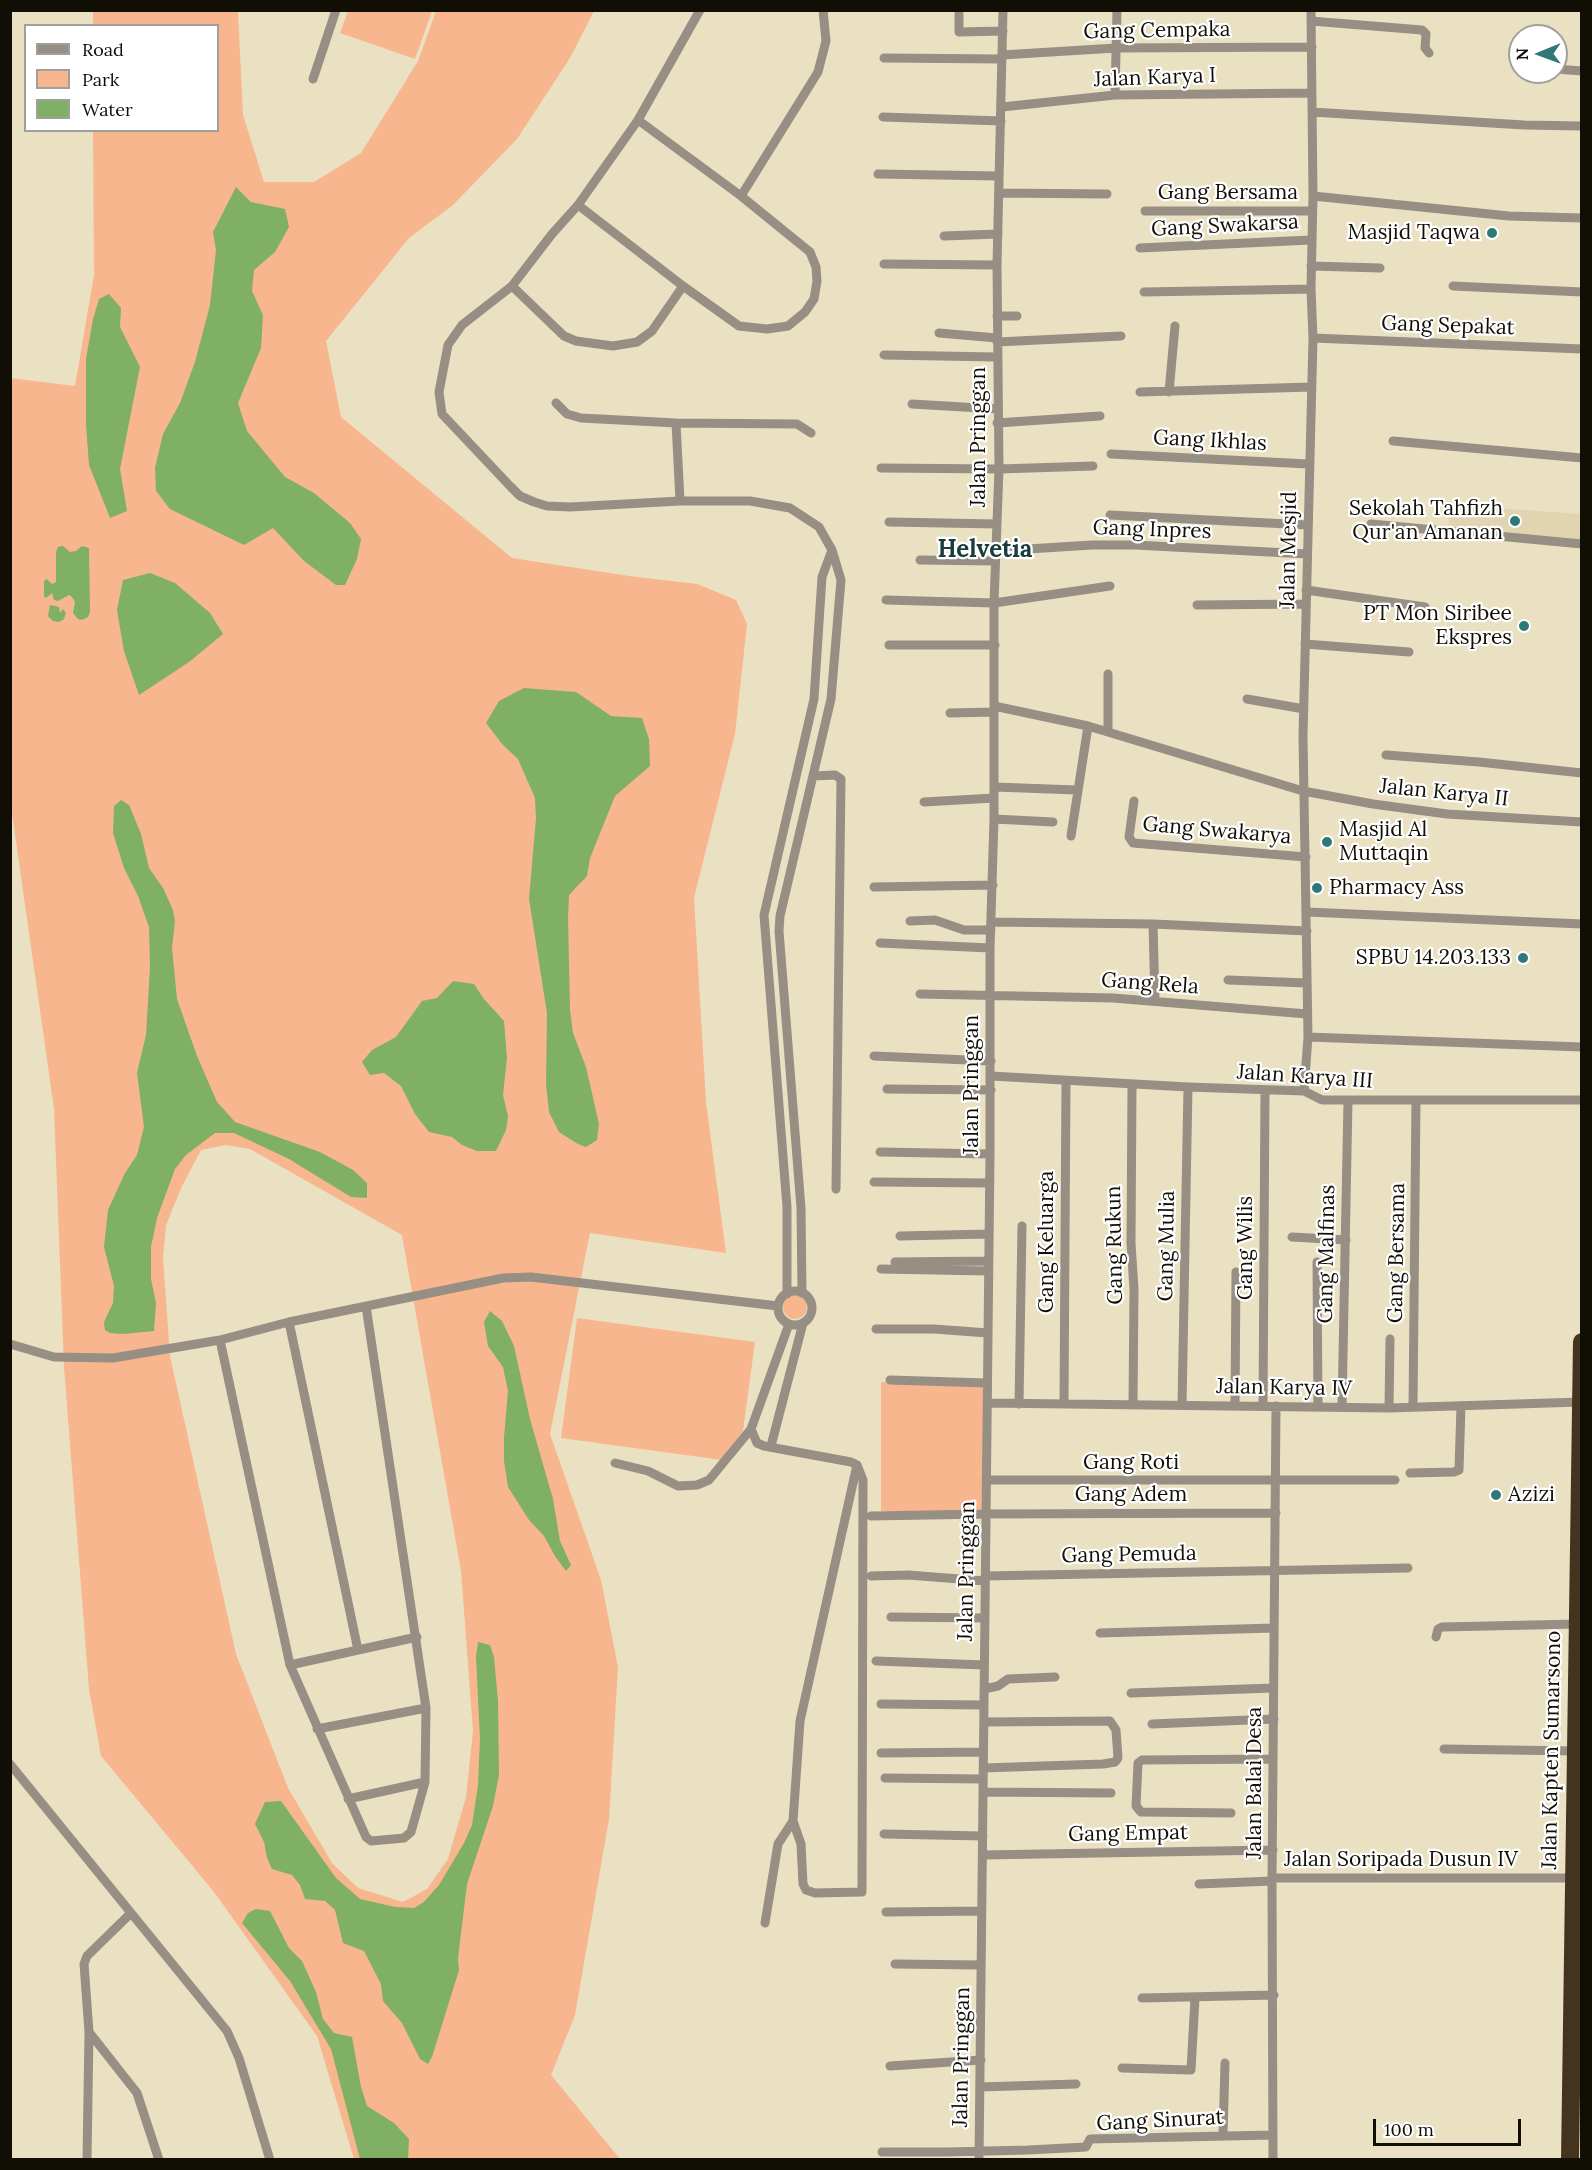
<!DOCTYPE html>
<html>
<head>
<meta charset="utf-8">
<style>
	body { margin:0 }
	#map { position:relative; width:1592px; height:2170px; overflow:hidden; background:#eae1c3; font-family:Lora,serif }
	canvas { display:block }
	.frame { position:absolute; inset:0; border:12px solid #110e05; pointer-events:none }
	.legend { position:absolute; left:24px; top:24px; width:195px; height:108px; box-sizing:border-box; background:#fff; border:2px solid #a09f9b; margin:0; padding:8px 10px; list-style:none; font-size:18px; color:#110e05 }
	.legend li { display:flex; align-items:center; gap:12px; height:30px }
	.legend b { width:30px; border:2px solid #a09f9b }
	.north { position:absolute; left:1508px; top:24px; width:60px; height:60px; box-sizing:border-box; background:#fff; border:2px solid #a09f9b; border-radius:50%; rotate:269deg; font-size:16px; font-weight:700; line-height:24px; text-align:center; color:#110e05 }
	.north::after { content:''; display:block; margin:auto; width:21px; height:27px; background:#2f7879; clip-path:polygon(50% 0,100% 100%,50% 72%,0 100%) }
	.scale { position:absolute; left:1373px; top:2119px; width:148px; height:27px; box-sizing:border-box; border:3px solid #110e05; border-top:0; padding-left:8px; font-size:18px; line-height:21px; white-space:nowrap; color:#110e05; -webkit-text-stroke:4px #fff; paint-order:stroke }
</style>
</head>
<body>
<div id="map">
<canvas width="1592" height="2170"></canvas>
<div class="frame"></div>
<ul class="legend">
<li><b style="height:8px;background:#978e84"></b>Road</li>
<li><b style="height:16px;background:#f7b68e"></b>Park</li>
<li><b style="height:16px;background:#7fb063"></b>Water</li>
</ul>
<div class="north">N</div>
<div class="scale">100 m</div>
</div>
<script>
const c = document.querySelector('canvas').getContext('2d');
c.lineJoin = 'round';
function fill(path, color) {
  c.fillStyle = color;
  c.fill(path, 'evenodd');
}
function shape(rows) {
  const path = new Path2D();
  for (const r of rows) {
    if (r.length === 3) {
      path.moveTo(r[0] + r[2], r[1]);
      path.arc(r[0], r[1], r[2], 0, 2 * Math.PI);
      continue;
    }
    path.moveTo(r[0], r[1]);
    for (let i = 2; i < r.length; i += 2) path.lineTo(r[i], r[i + 1]);
  }
  return path;
}
function strokePath(path, color, width, dash) {
  c.strokeStyle = color;
  c.lineWidth = width;
  c.lineCap = dash ? 'butt' : 'round';
  c.setLineDash(dash || []);
  c.stroke(path);
}
function label(font, color, halo, rows, align = 'center') {
  c.font = font + ' Lora,serif';
  c.lineWidth = 4.5;
  c.setLineDash([]);
  c.textBaseline = 'middle';
  c.strokeStyle = halo;
  c.fillStyle = color;
  for (const [text, x, y, turn = 0] of rows) {
    c.save();
    c.translate(x, y);
    c.rotate((+turn || 0) * Math.PI / 180);
    c.textAlign = isNaN(turn) ? turn : align;
    if (halo) c.strokeText(text, 0, 0);
    c.fillText(text, 0, 0);
    c.restore();
  }
}
const built = shape([
	[1450,505,1581,514,1581,543,1448,531]
]);
const green = shape([
	[93,11,238,11,243,115,264,182,314,182,361,153,418,61,436,11,594,11,570,58,517,139,453,205,409,238,326,341,341,417,512,558,629,576,697,584,736,600,747,624,735,734,694,898,706,1102,726,1253,590,1233,550,1434,601,1580,618,1667,609,1819,575,2015,551,2075,620,2159,354,2159,317,2036,214,1892,101,1756,89,1689,64,1367,54,1109,10,799,10,378,75,386,94,275,93,131,218,130,218,26,93,25],
	[226,1145,250,1149,402,1235,461,1571,473,1731,466,1797,448,1859,427,1889,403,1902,358,1888,332,1863,288,1788,236,1654,170,1356,163,1258,166,1225,182,1186,201,1150],
	[348,11,348,10,432,11,415,59,340,33],
	[795,1307,12],
	[577,1318,755,1342,743,1431,722,1460,561,1438],
	[881,1382,983,1383,983,1511,881,1511]
]);
const water = shape([
	[236,187,251,202,285,209,289,227,275,252,254,270,252,291,263,315,261,348,238,403,247,431,285,477,314,493,350,523,361,539,357,559,345,585,336,585,304,561,273,528,244,545,170,509,156,491,155,468,163,434,180,403,195,362,210,305,216,250,213,232],
	[109,294,121,308,120,327,140,367,120,469,127,511,110,518,89,465,86,425,86,359,93,319,99,299],
	[63,546,70,552,76,551,82,546,89,548,90,612,88,617,82,620,78,619,73,613,75,602,72,597,69,595,58,601,54,600,52,593,46,598,44,596,44,581,47,579,52,584,56,582,56,552,58,547],
	[150,573,175,583,210,613,223,634,189,662,139,695,124,651,117,610,123,580],
	[50,605,59,607,60,613,63,609,66,613,64,619,59,622,53,621,48,616],
	[524,688,576,692,611,716,642,718,649,739,650,766,615,796,590,858,587,876,569,895,568,917,570,1010,573,1033,586,1067,599,1124,597,1140,586,1147,578,1144,559,1132,549,1112,546,1084,547,1013,529,899,536,818,535,798,518,759,502,744,486,723,499,701],
	[121,800,129,805,141,834,149,868,163,888,173,910,175,921,172,948,177,999,197,1056,217,1102,235,1122,320,1152,353,1170,367,1183,367,1198,351,1197,289,1159,234,1133,215,1133,186,1155,175,1169,157,1218,151,1247,151,1279,156,1303,154,1331,123,1334,110,1333,105,1330,104,1322,113,1303,114,1286,104,1247,108,1210,125,1173,137,1155,144,1127,137,1073,146,1035,150,967,149,927,138,896,124,868,113,833,114,806],
	[453,981,474,984,484,999,504,1021,507,1058,503,1095,508,1116,506,1130,496,1151,477,1151,462,1145,452,1137,429,1132,415,1114,401,1086,384,1073,370,1075,362,1062,372,1050,396,1037,422,1001,437,998],
	[490,1311,502,1321,514,1346,530,1419,553,1499,560,1541,571,1565,566,1571,555,1556,544,1536,529,1520,508,1487,504,1461,504,1437,508,1391,503,1367,488,1346,484,1322],
	[478,1642,490,1645,494,1657,498,1701,499,1775,493,1806,467,1884,458,1958,459,1970,432,2057,428,2064,420,2059,402,2023,383,2001,381,1984,364,1951,343,1943,335,1910,325,1901,305,1899,300,1885,292,1875,272,1869,267,1858,264,1842,255,1824,265,1802,281,1801,336,1878,360,1899,395,1907,414,1908,424,1902,439,1885,464,1843,472,1825,478,1785,480,1739,476,1656],
	[256,1909,270,1911,289,1948,302,1961,316,1992,323,2019,334,2033,352,2037,361,2087,367,2106,394,2123,409,2139,408,2159,360,2159,331,2049,290,1981,242,1923,248,1913]
]);
const street = shape([
	[700,10,638,120,578,205,552,234,512,286,462,325,448,345,439,392,442,414,510,486,520,496,534,502,547,506,570,507,680,501,750,501,790,508,819,527,832,550,841,580,831,699,780,916,779,931,801,1208,802,1293],
	[959,14,959,32,1003,31],
	[1311,21,1422,30,1426,34,1425,48,1429,53],
	[1002,55,1116,48,1312,47],
	[884,58,1002,59],
	[1556,69,1582,71],
	[313,79,336,10],
	[1115,95,1117,10],
	[1002,107,1115,95,1311,93],
	[1312,112,1524,125,1582,126],
	[883,117,1001,121],
	[878,174,998,176],
	[999,193,1107,194],
	[741,196,818,72,826,41,823,10],
	[1313,196,1509,216,1582,218],
	[578,205,683,286,739,326,767,329,788,326,805,312,814,299,817,281,816,267,810,252,741,196,638,120],
	[1145,211,1312,211],
	[944,236,998,234],
	[1140,248,1311,240],
	[884,264,997,265],
	[1311,266,1380,268],
	[512,286,564,336,576,341,613,346,637,342,652,331,683,286],
	[1453,286,1582,292],
	[1144,292,1311,289],
	[997,316,1017,316],
	[939,333,997,338],
	[1313,338,1582,349],
	[997,342,1121,336],
	[884,355,996,357],
	[1140,392,1311,387],
	[1169,392,1175,326],
	[556,403,567,414,581,418,676,423,797,424,811,433],
	[912,404,997,409],
	[676,423,680,501],
	[997,423,1100,416],
	[1393,441,1582,458],
	[1111,454,1308,464],
	[881,468,999,469,1093,466],
	[1110,515,1307,525],
	[889,522,997,524],
	[1371,524,1582,544],
	[996,551,1092,545,1135,545,1307,554],
	[920,560,995,561],
	[1306,590,1425,607],
	[886,600,994,603,1110,586],
	[1197,605,1306,604],
	[1305,644,1409,652],
	[889,645,995,645],
	[1108,674,1108,732],
	[1247,699,1304,709],
	[994,706,1088,726,1303,791,1373,804,1447,814,1582,822],
	[950,713,994,712],
	[1386,755,1479,762,1582,773],
	[813,776,835,775,841,779,836,1189],
	[994,787,1077,790],
	[1134,801,1129,837,1133,843,1306,857],
	[924,802,994,798],
	[994,819,1053,822],
	[1071,836,1088,726],
	[874,887,993,885],
	[1307,912,1582,924],
	[910,921,935,920,964,930,991,930],
	[991,922,1153,924,1307,931],
	[1153,924,1155,1001],
	[880,943,990,948],
	[1228,980,1307,983],
	[920,994,1113,998,1307,1014],
	[1308,1037,1582,1047],
	[874,1056,991,1061],
	[991,1076,1188,1087,1304,1091,1322,1100,1582,1100],
	[1132,1084,1131,1243,1134,1289,1133,1405],
	[887,1089,991,1090],
	[1304,1091,1308,1037,1303,736,1313,338,1311,289,1313,196,1311,10],
	[880,1152,990,1154],
	[874,1182,990,1183],
	[900,1236,988,1234],
	[1292,1237,1346,1240],
	[895,1262,988,1261],
	[1317,1262,1318,1407],
	[881,1269,988,1271],
	[795,1308,17],
	[787,1294,787,1207,764,915,814,699,822,577,832,550],
	[289,1322,358,1650],
	[876,1329,934,1329,988,1333],
	[220,1340,290,1665,366,1837,371,1841,404,1838,411,1832,425,1782,426,1708,366,1306],
	[10,1344,54,1357,113,1358,220,1340,289,1322,503,1278,531,1277,778,1306],
	[890,1380,987,1383],
	[987,1403,1389,1408,1581,1402],
	[1019,1404,1022,1226],
	[1064,1404,1066,1081],
	[1182,1405,1188,1087],
	[1235,1406,1236,1272],
	[1263,1406,1265,1090],
	[1342,1407,1348,1101],
	[1413,1407,1416,1100],
	[1389,1408,1390,1339],
	[751,1429,757,1443,764,1446,851,1462,857,1465,863,1480,862,1892,815,1893,806,1890,803,1884,801,1844,793,1821],
	[771,1446,803,1323],
	[615,1463,648,1471,678,1486,697,1485,709,1480,751,1429,789,1324],
	[1410,1473,1454,1472,1459,1470,1461,1406],
	[986,1480,1395,1480],
	[871,1516,986,1514,1276,1513],
	[871,1576,908,1575,985,1581],
	[985,1576,1408,1568],
	[891,1617,984,1618],
	[1100,1633,1274,1628],
	[1436,1637,1438,1629,1442,1627,1577,1624],
	[876,1661,984,1665],
	[290,1665,417,1637],
	[984,1689,998,1686,1008,1679,1055,1677],
	[1131,1693,1273,1688],
	[881,1704,984,1705],
	[1152,1724,1274,1719],
	[317,1729,426,1708],
	[1444,1749,1575,1751],
	[881,1753,983,1752],
	[10,1764,227,2031,239,2058,270,2160],
	[983,1768,1103,1764,1115,1762,1118,1758,1116,1730,1110,1721,984,1722],
	[885,1778,983,1779],
	[983,1792,1111,1793],
	[348,1799,425,1782],
	[1231,1813,1141,1812,1136,1806,1138,1763,1142,1760,1273,1759],
	[884,1834,983,1836],
	[983,1855,1273,1850],
	[1273,1878,1573,1878],
	[1199,1884,1272,1881],
	[886,1912,982,1911],
	[765,1923,778,1844,793,1821,800,1721,857,1465],
	[895,1964,981,1965],
	[1142,1998,1274,1995],
	[89,2032,137,2093,159,2160],
	[890,2066,981,2060],
	[1122,2068,1191,2070,1195,1998],
	[980,2087,1076,2084],
	[1223,2135,1225,2063],
	[882,2152,947,2152,1028,2150,1086,2147,1090,2139,1273,2135],
	[87,2160,89,2032,84,1964,87,1956,131,1913],
	[979,2160,990,1154,990,948,994,819,994,603,999,469,997,265,1003,10],
	[1273,2160,1272,1881,1276,1406]
]);
const highway = shape([
	[1570,2160,1582,1342]
]);
const markers = [
	[1492,233,6,"#2f7879"],
	[1515,521,6,"#2f7879"],
	[1524,626,6,"#2f7879"],
	[1327,842,6,"#2f7879"],
	[1317,888,6,"#2f7879"],
	[1523,958,6,"#2f7879"],
	[1496,1495,6,"#2f7879"]
];
const streetNames = [
	["Gang Cempaka",1157,31,-1],
	["Jalan Karya I",1155,78,-2],
	["Gang Bersama",1228,193],
	["Gang Swakarsa",1225,226,-3],
	["Gang Sepakat",1448,326,2],
	["Jalan Pringgan",979,437,-90],
	["Gang Ikhlas",1210,441,3],
	["Gang Inpres",1152,530,2],
	["Jalan Mesjid",1289,550,-89],
	["Jalan Karya II",1444,793,6],
	["Gang Swakarya",1217,831,5],
	["Gang Rela",1150,984,4],
	["Jalan Karya III",1305,1077,4],
	["Jalan Pringgan",972,1085,-90],
	["Gang Keluarga",1047,1242,-90],
	["Gang Rukun",1115,1245,-91],
	["Gang Mulia",1167,1246,-89],
	["Gang Wilis",1246,1248,-90],
	["Gang Bersama",1397,1253,-89],
	["Gang Malfinas",1327,1254,-89],
	["Jalan Karya IV",1284,1388,1],
	["Gang Roti",1131,1463],
	["Gang Adem",1131,1495],
	["Gang Pemuda",1129,1555,-1],
	["Jalan Pringgan",967,1571,-89],
	["Jalan Kapten Sumarsono",1552,1750,-89],
	["Jalan Balai Desa",1255,1783,-90],
	["Gang Empat",1128,1834,-1],
	["Jalan Soripada Dusun IV",1401,1860],
	["Jalan Pringgan",962,2057,-89],
	["Gang Sinurat",1160,2121,-3]
];
const poiNames = [
	["Masjid Taqwa",1480,233],
	["Sekolah Tahfizh",1503,509],
	["Qur'an Amanan",1503,533],
	["PT Mon Siribee",1512,614],
	["Ekspres",1512,638],
	["Masjid Al",1339,830,"left"],
	["Muttaqin",1339,854,"left"],
	["Pharmacy Ass",1329,888,"left"],
	["SPBU 14.203.133",1511,958],
	["Azizi",1508,1495,"left"]
];
const quarterNames = [
	["Helvetia",985,550]
];
fill(built, '#e0d5b0');
fill(green, '#f7b68e');
fill(water, '#7fb063');
strokePath(street, '#978e84', 9);
strokePath(highway, '#44341f', 18);
for (const [x, y, r, color] of markers) {
  const dot = new Path2D();
  dot.arc(x, y, r, 0, 2 * Math.PI);
  c.fillStyle = color;
  c.fill(dot);
  strokePath(dot, '#fff', 2);
}
label('21px', '#110e05', '#fff', streetNames);
label('21px', '#110e05', '#fff', poiNames, 'right');
label('bold 24px', '#1a3c3d', '#fff', quarterNames);
</script>
</body>
</html>
